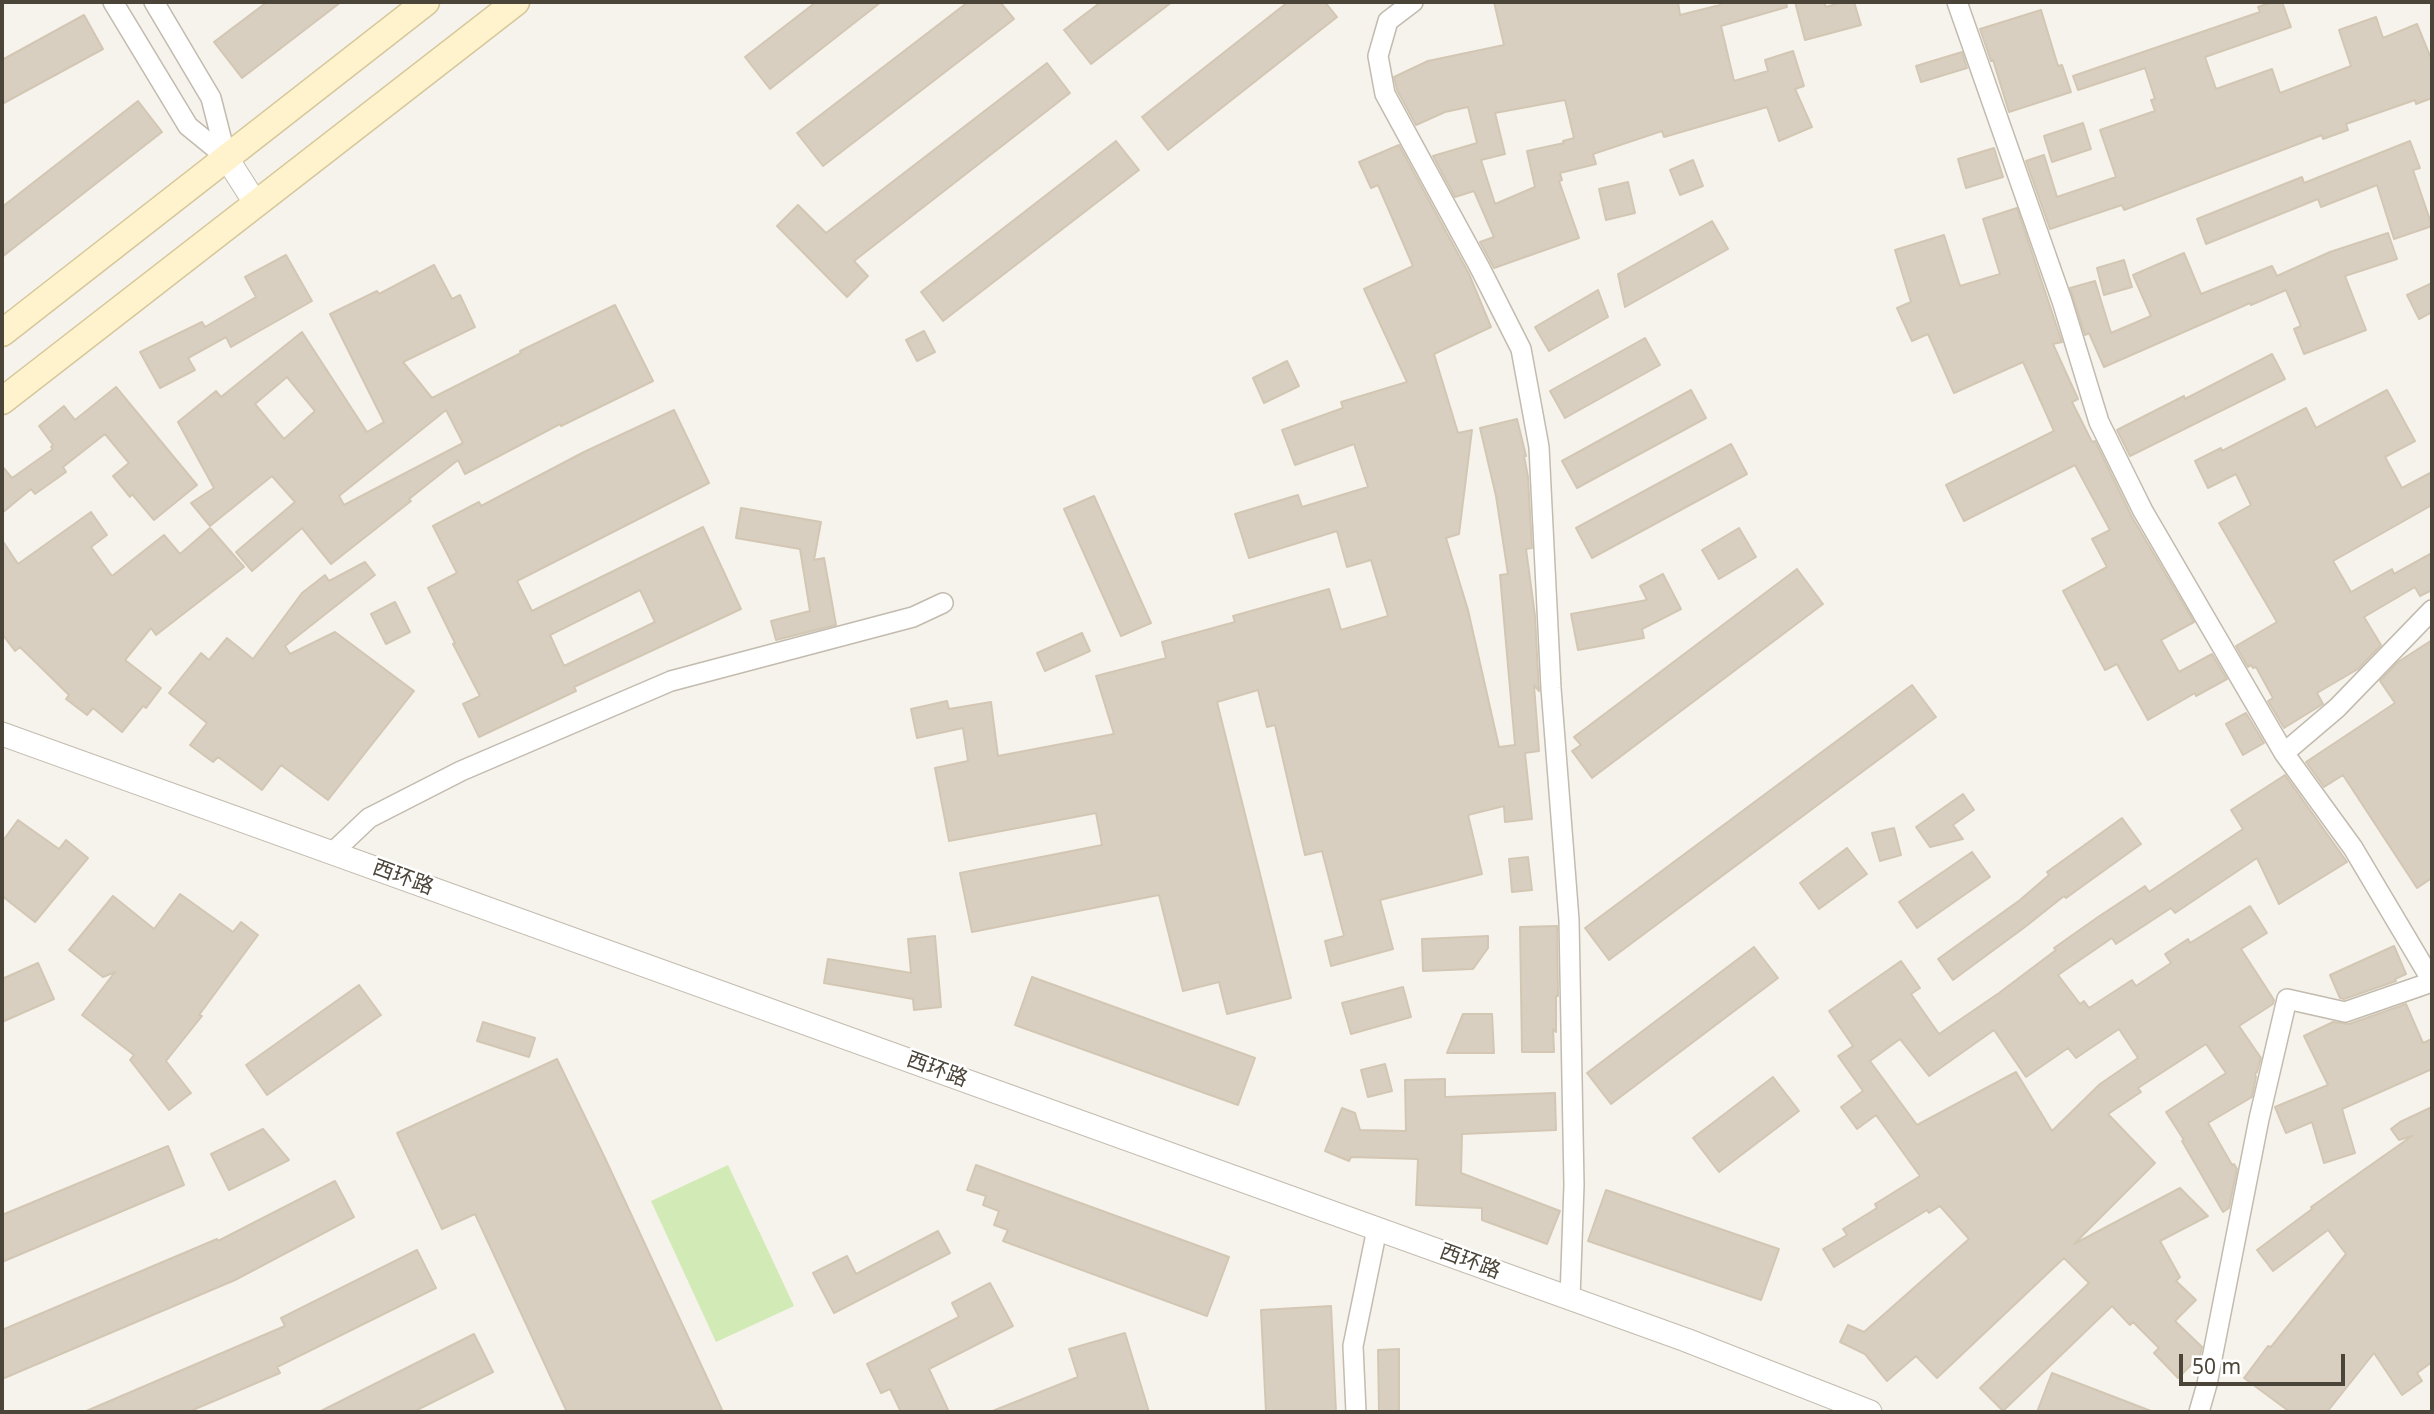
<!DOCTYPE html>
<html>
<head>
<meta charset="utf-8">
<style>
	body { margin:0 }
	#map { position:relative; width:2434px; height:1414px; overflow:hidden; background:#f6f3ec; font-family:"Noto Sans",sans-serif }
	canvas { display:block }
	.frame { position:absolute; inset:0; border:4px solid #4b4439; pointer-events:none }
	.scale { position:absolute; left:2179px; top:1354px; width:166px; height:32px; box-sizing:border-box; border:4px solid #4b4439; border-top:0; padding-left:9px; font-size:21px; line-height:24px; white-space:nowrap; color:#4b4439; -webkit-text-stroke:5px #fff; paint-order:stroke }
</style>
</head>
<body>
<div id="map">
<canvas width="2434" height="1414"></canvas>
<div class="frame"></div>
<div class="scale">50 m</div>
</div>
<script>
const c = document.querySelector('canvas').getContext('2d');
c.lineJoin = 'round';
function fill(path, color) {
  c.fillStyle = color;
  c.fill(path, 'evenodd');
}
function shape(rows) {
  const path = new Path2D();
  for (const r of rows) {
    path.moveTo(r[0], r[1]);
    for (let i = 2; i < r.length; i += 2) path.lineTo(r[i], r[i + 1]);
  }
  return path;
}
function strokePath(path, color, width, dash) {
  c.strokeStyle = color;
  c.lineWidth = width;
  c.lineCap = dash ? 'butt' : 'round';
  c.setLineDash(dash || []);
  c.stroke(path);
}
function label(font, color, halo, rows, align = 'center') {
  c.font = font + ' "Noto Sans","Noto Sans SC",sans-serif';
  c.lineWidth = 5;
  c.setLineDash([]);
  c.textBaseline = 'middle';
  c.strokeStyle = halo;
  c.fillStyle = color;
  for (const [text, x, y, turn = 0] of rows) {
    c.save();
    c.translate(x, y);
    c.rotate((+turn || 0) * Math.PI / 180);
    c.textAlign = isNaN(turn) ? turn : align;
    if (halo) c.strokeText(text, 0, 0);
    c.fillText(text, 0, 0);
    c.restore();
  }
}
const green = shape([
	[728,1165,794,1306,716,1342,651,1201]
]);
const building = shape([
	[267,2,341,2,242,78,214,42,267,2],
	[816,2,881,2,770,89,745,57,816,2],
	[968,2,1000,2,1014,19,823,166,797,133,968,2],
	[1101,2,1172,2,1091,64,1064,30,1101,2],
	[1288,2,1325,2,1337,17,1168,150,1142,117,1288,2],
	[1494,2,1678,2,1680,15,1720,5,1719,2,1786,2,1787,7,1721,26,1734,81,1768,71,1765,60,1793,51,1804,86,1795,89,1812,127,1779,141,1767,107,1664,137,1662,131,1593,154,1596,164,1560,173,1562,180,1559,181,1579,238,1494,268,1480,242,1494,237,1474,191,1455,197,1433,156,1477,143,1468,107,1445,112,1416,125,1397,90,1394,77,1428,61,1504,45,1494,2],
	[1565,100,1574,138,1563,141,1564,143,1527,151,1535,187,1495,204,1481,160,1505,154,1495,113,1565,100],
	[1795,2,1824,2,1826,7,1843,2,1854,2,1861,25,1805,40,1795,2],
	[2272,2,2282,2,2291,27,2205,57,2216,89,2272,69,2280,93,2351,66,2339,30,2376,17,2383,38,2417,24,2432,61,2432,98,2416,104,2415,100,2346,124,2348,130,2323,139,2322,135,2124,210,2122,205,2050,229,2026,161,2044,155,2057,197,2116,177,2100,130,2155,111,2151,100,2155,99,2145,68,2078,90,2073,76,2260,12,2258,7,2272,2],
	[2041,10,2058,66,2062,65,2071,92,2009,112,1993,60,1991,61,1980,29,2041,10],
	[84,15,103,49,2,104,2,60,84,15],
	[1962,52,1967,68,1921,82,1916,66,1962,52],
	[1047,63,1070,93,854,261,868,276,847,297,777,226,798,205,826,233,1047,63],
	[138,101,162,132,2,257,2,207,138,101],
	[2083,123,2091,149,2052,162,2044,136,2083,123],
	[1116,141,1139,170,943,321,921,292,1116,141],
	[2410,141,2420,168,2413,170,2432,226,2394,239,2377,185,2321,207,2318,199,2206,244,2197,219,2302,177,2304,183,2410,141],
	[1399,145,1469,274,1491,327,1434,354,1458,433,1472,430,1459,534,1446,538,1468,610,1499,747,1515,745,1500,575,1508,574,1496,496,1480,428,1517,419,1526,456,1524,456,1528,477,1532,548,1526,549,1535,616,1539,691,1534,685,1539,751,1525,753,1532,819,1505,822,1504,806,1468,815,1482,874,1380,900,1393,949,1331,966,1325,941,1344,936,1322,851,1305,855,1275,725,1267,727,1258,690,1217,702,1291,998,1227,1014,1219,982,1183,991,1159,895,972,932,960,873,1102,845,1096,813,949,841,935,768,968,761,963,728,917,738,911,709,947,701,949,709,991,702,998,756,1114,734,1096,676,1166,658,1162,642,1235,622,1233,616,1329,589,1341,630,1388,616,1371,560,1347,567,1337,531,1249,558,1235,514,1298,495,1302,507,1368,487,1354,444,1295,465,1282,430,1343,408,1341,402,1407,382,1364,289,1413,266,1378,185,1371,188,1359,162,1399,145],
	[1994,148,2003,177,1966,188,1958,159,1994,148],
	[1693,160,1703,186,1680,195,1670,170,1693,160],
	[1628,182,1635,213,1606,220,1599,189,1628,182],
	[2017,208,2062,342,2053,344,2078,399,2072,402,2092,442,2095,441,2132,517,2194,622,2161,640,2179,672,2212,654,2227,679,2196,696,2195,693,2148,720,2117,664,2105,670,2063,591,2107,567,2092,539,2110,530,2075,465,1964,521,1946,485,2054,431,2023,362,1954,393,1928,334,1912,341,1897,308,1911,302,1895,250,1944,235,1960,286,2000,274,1983,219,2017,208],
	[1712,221,1728,249,1625,307,1618,274,1712,221],
	[2388,233,2397,259,2345,276,2366,330,2304,354,2294,329,2301,326,2286,290,2251,305,2250,303,2104,367,2089,333,2085,335,2070,288,2095,281,2111,333,2151,316,2133,275,2184,253,2201,294,2272,266,2277,276,2330,252,2388,233],
	[286,255,312,301,231,347,226,337,188,358,195,370,160,388,140,352,202,322,205,327,256,297,245,277,286,255],
	[2124,260,2132,287,2104,295,2097,268,2124,260],
	[434,265,452,299,460,295,475,327,403,362,432,398,521,353,520,351,615,305,653,381,561,426,560,424,465,474,458,460,409,499,411,501,331,564,302,528,252,571,236,552,295,502,272,476,210,526,191,503,214,488,178,422,216,391,221,397,302,332,367,432,384,422,330,314,377,291,379,294,434,265],
	[287,377,315,411,284,439,255,404,287,377],
	[446,410,463,443,344,505,339,496,446,410],
	[2432,283,2432,312,2419,319,2407,295,2432,283],
	[1598,290,1608,317,1549,351,1535,327,1598,290],
	[924,331,935,352,917,361,906,340,924,331],
	[1645,338,1660,365,1565,418,1550,391,1645,338],
	[2272,354,2285,379,2130,456,2117,430,2184,396,2185,399,2272,354],
	[1287,361,1299,386,1264,403,1253,378,1287,361],
	[116,387,197,485,154,520,132,494,130,497,113,476,129,463,105,434,63,467,66,472,35,494,31,489,2,513,2,466,12,478,53,449,51,447,53,445,39,426,64,406,75,420,116,387],
	[1691,390,1706,418,1577,488,1562,461,1691,390],
	[2387,390,2415,441,2385,457,2402,488,2432,472,2432,505,2333,561,2351,592,2392,569,2394,574,2432,553,2432,590,2420,596,2415,587,2364,617,2381,645,2358,669,2317,693,2323,704,2284,728,2268,701,2273,698,2256,667,2253,668,2251,665,2248,667,2236,646,2277,622,2219,523,2251,505,2236,474,2208,488,2195,461,2221,448,2222,451,2306,408,2316,428,2387,390],
	[674,410,709,483,517,581,532,611,703,527,741,609,574,687,576,691,479,737,463,704,480,696,453,644,455,643,428,588,457,573,433,526,479,502,481,506,584,452,674,410],
	[640,590,655,622,564,666,550,635,640,590],
	[1731,444,1747,474,1592,558,1576,528,1731,444],
	[1094,496,1151,623,1121,636,1064,509,1094,496],
	[741,508,821,522,814,560,824,558,836,625,776,640,771,621,810,611,800,549,736,538,741,508],
	[91,512,107,535,91,547,112,576,164,535,180,554,210,528,244,567,156,635,151,628,125,660,161,688,146,708,143,706,122,732,93,708,87,715,66,699,69,695,20,647,15,651,2,634,2,540,18,564,91,512],
	[1739,528,1756,557,1719,579,1702,550,1739,528],
	[365,562,375,575,285,646,290,654,335,632,414,691,328,800,281,765,262,790,218,757,213,762,190,745,207,723,169,693,201,653,209,660,227,638,253,659,302,593,325,575,329,581,365,562],
	[1797,569,1823,604,1592,778,1572,751,1581,745,1574,737,1797,569],
	[1663,574,1681,609,1642,629,1644,638,1578,650,1571,614,1647,600,1640,586,1663,574],
	[395,602,410,632,386,644,371,614,395,602],
	[1082,633,1090,651,1045,671,1037,653,1082,633],
	[2432,640,2432,878,2417,888,2343,775,2324,787,2306,762,2395,703,2380,681,2398,662,2432,640],
	[1912,685,1936,717,1609,960,1585,928,1912,685],
	[2246,713,2264,743,2243,755,2226,724,2246,713],
	[2285,775,2347,862,2279,904,2257,858,2175,913,2171,908,2116,944,2112,938,2058,975,2080,1004,2084,1001,2089,1008,2132,980,2136,986,2171,963,2165,954,2188,939,2190,943,2250,906,2267,933,2241,949,2274,1000,2273,1004,2239,1026,2261,1058,2257,1072,2255,1074,2256,1077,2252,1097,2208,1123,2232,1165,2234,1164,2237,1169,2229,1208,2223,1212,2182,1141,2184,1140,2166,1112,2226,1073,2206,1044,2138,1088,2141,1092,2108,1114,2155,1163,2074,1244,2180,1188,2208,1216,2160,1241,2180,1277,2176,1281,2196,1300,2175,1321,2202,1347,2200,1356,2178,1378,2154,1353,2159,1348,2133,1322,2130,1325,2112,1306,2003,1411,1980,1388,2089,1283,2064,1258,1937,1378,1916,1356,1887,1381,1865,1354,1840,1342,1848,1325,1864,1332,1969,1239,1940,1206,1929,1213,1927,1210,1834,1267,1823,1249,1847,1235,1843,1229,1877,1208,1875,1204,1920,1176,1876,1115,1857,1129,1841,1107,1863,1091,1838,1056,1853,1046,1829,1011,1901,961,1920,988,1911,994,1939,1034,1999,993,2056,950,2054,948,2098,917,2145,886,2149,892,2243,829,2231,810,2285,775],
	[2119,1029,2138,1058,2100,1084,2052,1131,2016,1072,1917,1125,1870,1061,1900,1039,1929,1076,1994,1030,2026,1077,2068,1048,2076,1058,2119,1029],
	[1963,794,1974,810,1953,825,1963,839,1930,847,1916,827,1963,794],
	[2122,818,2141,844,2066,898,2064,896,2025,927,1953,980,1938,959,2020,900,2049,875,2047,872,2122,818],
	[18,820,59,849,66,840,88,858,35,922,2,896,2,842,18,820],
	[1894,828,1901,855,1880,861,1872,833,1894,828],
	[1847,848,1867,874,1819,909,1800,883,1847,848],
	[1972,852,1990,877,1917,928,1899,902,1972,852],
	[1528,857,1532,890,1512,892,1509,859,1528,857],
	[180,894,233,932,241,922,258,935,199,1015,202,1016,166,1061,191,1093,169,1110,130,1060,134,1055,82,1015,115,972,103,977,69,950,113,896,154,929,180,894],
	[1557,926,1558,996,1556,996,1556,1032,1553,1029,1554,1052,1522,1052,1520,927,1557,926],
	[935,936,941,1007,914,1010,913,999,824,983,828,959,911,973,908,939,935,936],
	[1488,936,1488,948,1473,969,1423,971,1422,939,1488,936],
	[2394,946,2406,974,2395,979,2396,981,2344,999,2340,998,2330,975,2394,946],
	[1754,947,1778,978,1611,1104,1587,1073,1754,947],
	[38,963,54,999,2,1022,2,979,38,963],
	[1032,977,1255,1058,1238,1105,1015,1025,1032,977],
	[359,985,381,1015,267,1095,246,1065,359,985],
	[1403,987,1411,1017,1351,1034,1342,1003,1403,987],
	[2406,1004,2423,1043,2432,1039,2432,1069,2342,1109,2355,1153,2324,1163,2312,1122,2286,1133,2275,1107,2328,1085,2304,1036,2333,1022,2349,1024,2406,1004],
	[1463,1014,1492,1014,1494,1053,1447,1053,1463,1014],
	[483,1022,535,1038,529,1057,477,1041,483,1022],
	[557,1059,604,1156,723,1412,567,1412,475,1214,442,1229,397,1133,557,1059],
	[1385,1064,1392,1091,1368,1097,1361,1070,1385,1064],
	[1773,1077,1799,1111,1719,1172,1693,1138,1773,1077],
	[1445,1079,1445,1097,1555,1093,1556,1130,1462,1134,1461,1173,1560,1211,1547,1244,1482,1220,1482,1208,1416,1205,1418,1159,1351,1157,1349,1161,1325,1151,1342,1108,1355,1113,1360,1130,1406,1131,1405,1080,1445,1079],
	[2432,1107,2432,1362,2417,1373,2422,1381,2402,1395,2374,1353,2327,1412,2290,1412,2244,1378,2268,1346,2271,1347,2346,1254,2328,1230,2273,1271,2257,1250,2312,1209,2311,1207,2412,1136,2399,1140,2391,1129,2400,1122,2432,1107],
	[263,1129,289,1160,229,1190,211,1154,263,1129],
	[168,1146,184,1185,2,1262,2,1215,168,1146],
	[976,1165,1229,1257,1207,1316,1003,1241,1008,1230,994,1225,999,1211,983,1205,986,1196,967,1190,976,1165],
	[335,1181,354,1217,235,1280,2,1379,2,1330,217,1239,218,1241,335,1181],
	[1606,1190,1779,1249,1761,1300,1588,1241,1606,1190],
	[938,1231,950,1253,834,1313,813,1273,847,1256,856,1274,938,1231],
	[417,1250,436,1288,277,1367,280,1373,188,1412,84,1412,285,1326,281,1318,417,1250],
	[990,1283,1013,1326,929,1369,949,1412,901,1412,890,1389,881,1393,867,1364,959,1317,952,1303,990,1283],
	[1331,1306,1336,1412,1266,1412,1261,1310,1331,1306],
	[1125,1333,1149,1412,990,1412,1078,1377,1069,1349,1125,1333],
	[474,1334,493,1372,413,1412,319,1412,474,1334],
	[1399,1349,1399,1412,1379,1412,1378,1350,1399,1349],
	[2052,1373,2151,1411,2151,1412,2037,1412,2052,1373]
]);
const minor = shape([
	[113,2,188,126,226,157],
	[154,2,211,98,226,157],
	[1413,2,1388,21,1378,56,1385,94,1480,268,1521,349,1539,447,1551,688,1569,920,1574,1185,1570,1298],
	[1957,2,2062,301,2099,422,2143,511,2284,753,2353,848,2432,981],
	[2284,753,2337,708,2432,610],
	[332,853,369,818,461,771,671,681,913,617,943,603],
	[1356,1412,1353,1346,1377,1229],
	[2199,1412,2207,1384,2259,1119,2287,999,2345,1012,2432,982]
]);
const tertiary = shape([
	[226,157,256,204],
	[2,734,1686,1340,1870,1412]
]);
const secondary = shape([
	[2,333,426,2],
	[2,401,516,2]
]);
const streetNames = [
	["西环路",403,878,20],
	["西环路",937,1070,20],
	["西环路",1470,1262,20]
];
fill(green, '#d2eab5');
fill(building, '#d8cfc1');
strokePath(building, '#d3c7b4', 2);
strokePath(minor, '#c2bbae', 22);
strokePath(tertiary, '#c2bbae', 25);
strokePath(secondary, '#d6c79b', 29);
strokePath(minor, '#fff', 19);
strokePath(tertiary, '#fff', 23);
strokePath(secondary, '#fff3cd', 26);
label('21px', '#4b4439', '#fff', streetNames);
</script>
</body>
</html>
